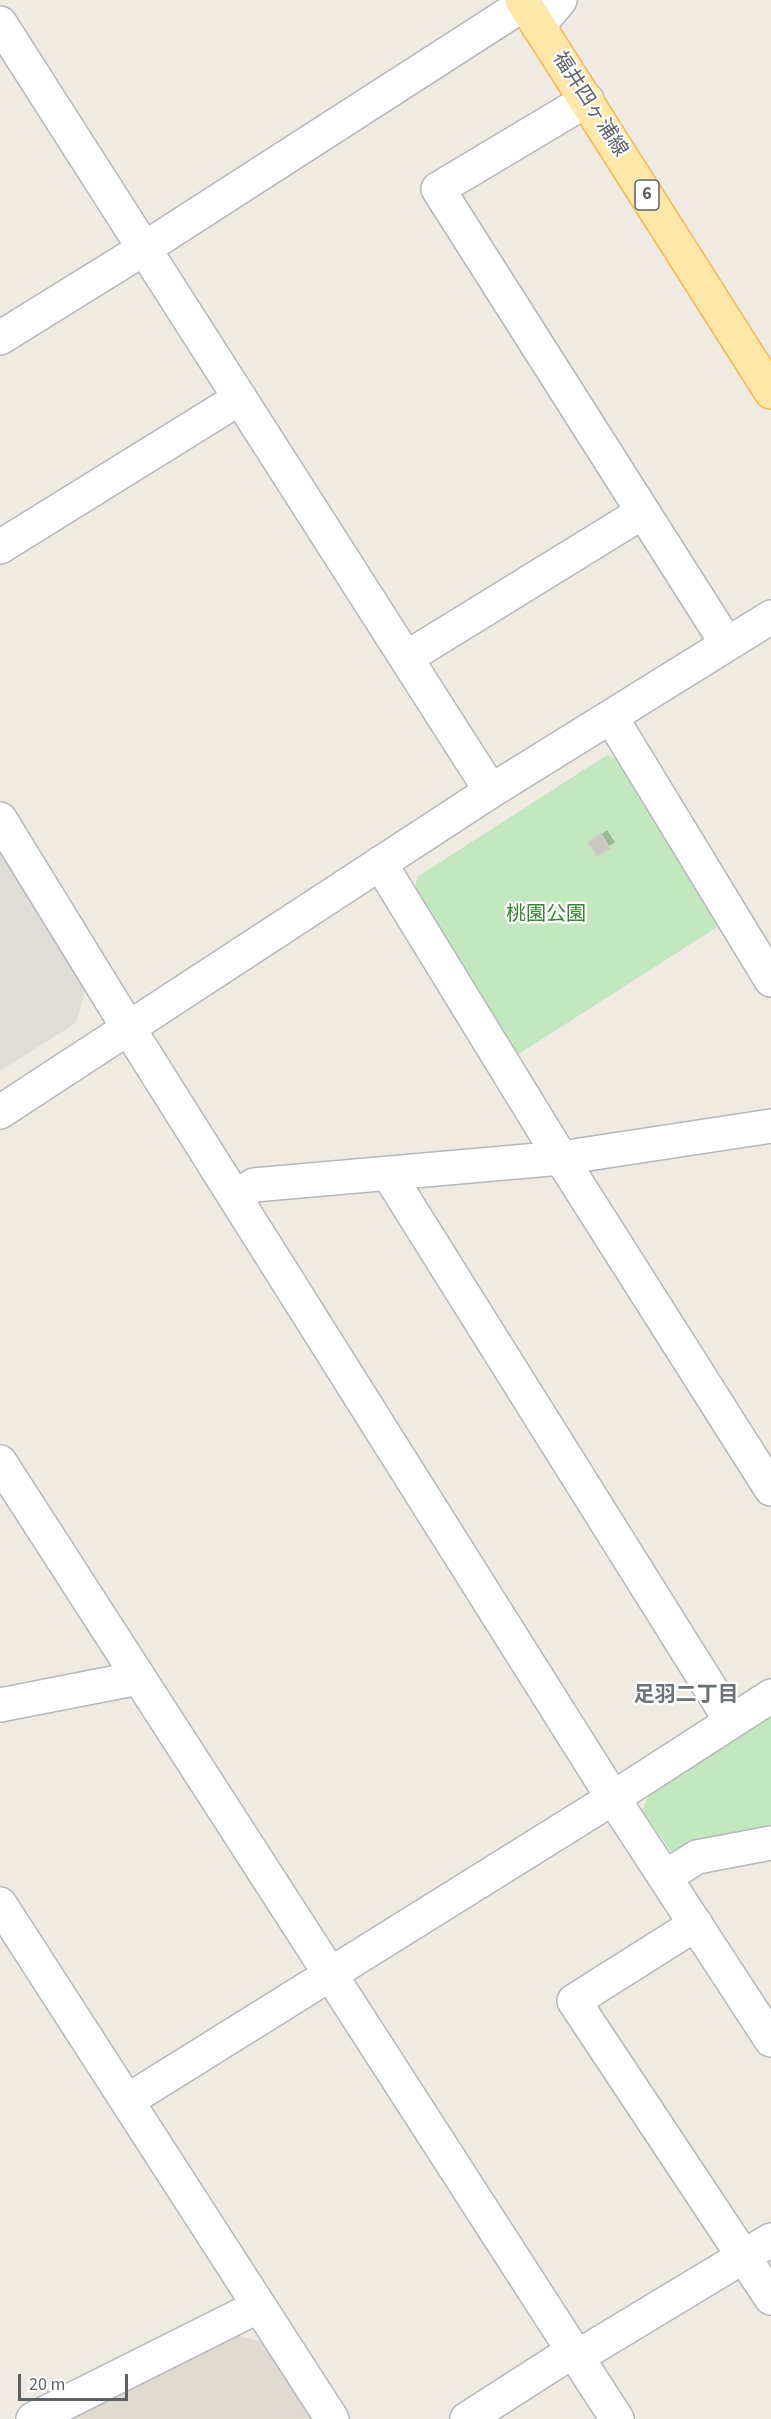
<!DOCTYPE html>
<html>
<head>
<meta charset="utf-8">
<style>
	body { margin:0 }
	#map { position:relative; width:771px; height:2419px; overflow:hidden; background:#efebe3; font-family:"Source Sans 3",sans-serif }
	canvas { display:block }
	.scale { position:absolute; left:18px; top:2374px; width:110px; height:27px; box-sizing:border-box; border:3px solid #5c6165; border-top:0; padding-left:8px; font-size:18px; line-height:21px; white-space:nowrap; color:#5c6165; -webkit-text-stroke:4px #fff; paint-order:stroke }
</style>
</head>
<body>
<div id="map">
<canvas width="771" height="2419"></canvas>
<div class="scale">20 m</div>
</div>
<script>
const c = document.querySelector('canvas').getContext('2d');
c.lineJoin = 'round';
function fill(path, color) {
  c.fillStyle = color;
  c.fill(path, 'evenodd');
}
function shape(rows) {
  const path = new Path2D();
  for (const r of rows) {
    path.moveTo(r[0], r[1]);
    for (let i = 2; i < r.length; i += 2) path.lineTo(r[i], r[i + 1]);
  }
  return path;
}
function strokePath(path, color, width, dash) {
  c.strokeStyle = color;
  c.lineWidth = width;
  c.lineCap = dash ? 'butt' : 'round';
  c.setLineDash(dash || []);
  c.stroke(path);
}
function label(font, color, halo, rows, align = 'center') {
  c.font = font + ' "Source Sans 3","Noto Sans JP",sans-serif';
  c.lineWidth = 4.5;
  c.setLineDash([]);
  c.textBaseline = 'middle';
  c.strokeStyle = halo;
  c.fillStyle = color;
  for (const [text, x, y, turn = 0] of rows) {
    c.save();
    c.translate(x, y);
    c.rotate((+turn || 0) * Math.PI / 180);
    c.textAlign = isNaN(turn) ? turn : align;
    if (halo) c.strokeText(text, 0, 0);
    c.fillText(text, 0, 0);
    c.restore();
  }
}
const industrial = shape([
	[0,850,86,988,76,1023,0,1071]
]);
const education = shape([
	[239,2336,267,2343,313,2419,71,2419]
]);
const green = shape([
	[607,755,619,760,725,922,511,1059,413,899,417,877],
	[771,1712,771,1839,674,1856,642,1810,654,1784]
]);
const shadow = shape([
	[607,830,615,842,598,854,590,842]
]);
const building = shape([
	[601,834,610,849,597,856,588,842,601,834]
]);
const minor = shape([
	[0,23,491,791],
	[538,26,560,0],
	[587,100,438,189,727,644],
	[0,338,145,248,524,4],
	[0,547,240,398],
	[406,658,643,512],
	[611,717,771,980],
	[0,819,129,1029,613,1798,771,2040],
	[380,863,561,1158,771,1489],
	[0,1112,491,791,771,617],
	[393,1174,394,1183,731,1721],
	[235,1197,254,1185,561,1158,771,1126],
	[0,1462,617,2419],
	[0,1705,128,1680,137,1675],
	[665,1877,697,1857,771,1843],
	[0,1904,332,2419],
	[696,1924,574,2001,771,2298],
	[127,2101,613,1798,771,1696],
	[577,2357,771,2240],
	[33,2419,259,2306],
	[467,2419,573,2351]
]);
const major = shape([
	[522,0,771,392]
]);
const shields = [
	[647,195,24]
];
const shieldNames = [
	["6",647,195]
];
const streetNames = [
	["福井四ヶ浦線",589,105,57]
];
const parkNames = [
	["桃園公園",546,916]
];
const neighbourhoodNames = [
	["足羽二丁目",686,1696]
];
fill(industrial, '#e0ddd8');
fill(education, '#dfdad2');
fill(green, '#c3e8bf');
fill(shadow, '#0003');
fill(building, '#cac6c0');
strokePath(building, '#d4ccc2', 1.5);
strokePath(minor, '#b4b7bb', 36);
strokePath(major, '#f7b854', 36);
strokePath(minor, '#fff', 33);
strokePath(major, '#ffe7a8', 33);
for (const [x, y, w] of shields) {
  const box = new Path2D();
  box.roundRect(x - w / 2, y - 15, w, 30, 4.5);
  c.fillStyle = '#fff';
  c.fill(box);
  strokePath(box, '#5c6165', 1.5);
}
label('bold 18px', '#5c6165', null, shieldNames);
label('20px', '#5c6165', '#fff', streetNames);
label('20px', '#378631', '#fff', parkNames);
label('bold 21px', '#6c7377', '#fff', neighbourhoodNames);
</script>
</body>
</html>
